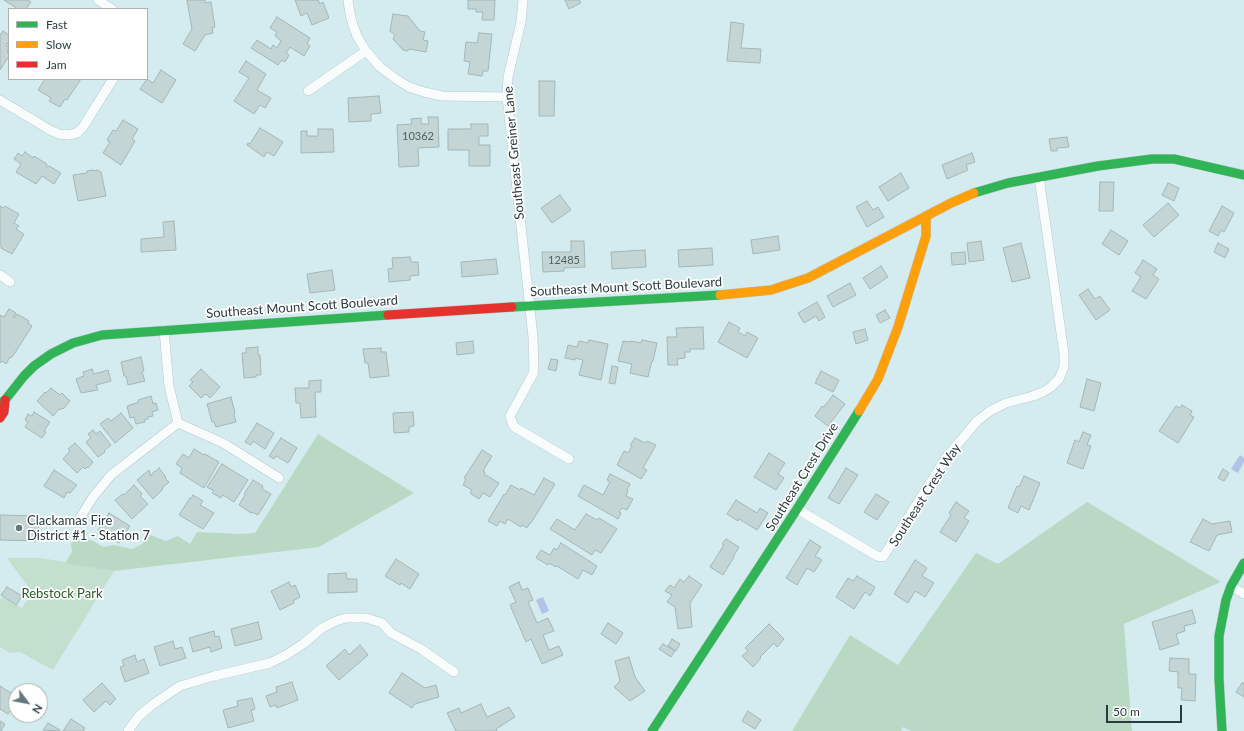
<!DOCTYPE html>
<html>
<head>
<meta charset="utf-8">
<style>
	body { margin:0 }
	#map { position:relative; width:1244px; height:731px; overflow:hidden; background:#d4ecf0; font-family:Lato,sans-serif }
	canvas { display:block }
	.legend { position:absolute; left:8px; top:8px; width:140px; height:72px; box-sizing:border-box; background:#fff; border:1px solid #a9b1b1; margin:0; padding:5px 7px; list-style:none; font-size:12px; color:#293b3d }
	.legend li { display:flex; align-items:center; gap:8px; height:20px }
	.legend b { width:20px; border:1px solid #a9b1b1 }
	.north { position:absolute; left:8px; top:683px; width:40px; height:40px; box-sizing:border-box; background:#fff; border:1px solid #a9b1b1; border-radius:50%; rotate:122deg; font-size:11px; font-weight:700; line-height:16px; text-align:center; color:#293b3d }
	.north::after { content:''; display:block; margin:auto; width:14px; height:18px; background:#65797c; clip-path:polygon(50% 0,100% 100%,50% 72%,0 100%) }
	.scale { position:absolute; left:1106px; top:705px; width:76px; height:18px; box-sizing:border-box; border:2px solid #293b3d; border-top:0; padding-left:5px; font-size:12px; line-height:14px; white-space:nowrap; color:#293b3d; -webkit-text-stroke:3px #fff; paint-order:stroke }
</style>
</head>
<body>
<div id="map">
<canvas width="1244" height="731"></canvas>
<ul class="legend">
<li><b style="height:5px;background:#30b455"></b>Fast</li>
<li><b style="height:5px;background:#ff9f0a"></b>Slow</li>
<li><b style="height:5px;background:#e5322d"></b>Jam</li>
</ul>
<div class="north">N</div>
<div class="scale">50 m</div>
</div>
<script>
const c = document.querySelector('canvas').getContext('2d');
c.lineJoin = 'round';
function fill(path, color) {
  c.fillStyle = color;
  c.fill(path, 'evenodd');
}
function shape(rows) {
  const path = new Path2D();
  for (const r of rows) {
    path.moveTo(r[0], r[1]);
    for (let i = 2; i < r.length; i += 2) path.lineTo(r[i], r[i + 1]);
  }
  return path;
}
function strokePath(path, color, width, dash) {
  c.strokeStyle = color;
  c.lineWidth = width;
  c.lineCap = dash ? 'butt' : 'round';
  c.setLineDash(dash || []);
  c.stroke(path);
}
function label(font, color, halo, rows, align = 'center') {
  c.font = font + ' Lato,sans-serif';
  c.lineWidth = 3.5;
  c.setLineDash([]);
  c.textBaseline = 'middle';
  c.strokeStyle = halo;
  c.fillStyle = color;
  for (const [text, x, y, turn = 0] of rows) {
    c.save();
    c.translate(x, y);
    c.rotate((+turn || 0) * Math.PI / 180);
    c.textAlign = isNaN(turn) ? turn : align;
    if (halo) c.strokeText(text, 0, 0);
    c.fillText(text, 0, 0);
    c.restore();
  }
}
const green = shape([
	[7,558,41,558,114,571,53,670,20,652,10,653,0,647,0,600,2,597,22,608,32,592]
]);
const forest = shape([
	[318,434,414,493,319,547,114,571,65,563,72,552,71,543,78,538,93,541,103,547,114,545,132,549,142,544,148,534,166,541,178,536,190,544,197,532,239,534,255,533],
	[1087,502,1221,582,1124,624,1132,731,911,731,903,727,901,731,792,731,850,635,898,665,976,553,998,564]
]);
const water = shape([
	[1240,455,1244,458,1244,462,1238,473,1231,469],
	[543,597,549,611,542,614,536,600]
]);
const building = shape([
	[4,0,28,0,31,2,26,9,18,9,4,0],
	[187,0,205,0,205,3,211,2,215,27,212,28,213,33,205,35,195,51,183,44,192,29,187,0],
	[295,0,318,0,320,4,323,2,329,18,312,25,307,13,301,16,295,0],
	[468,0,495,0,494,20,482,20,483,12,476,12,476,9,468,9,468,0],
	[565,0,579,0,581,3,569,9,565,0],
	[393,14,408,16,420,31,425,32,423,40,428,41,426,52,409,49,408,51,403,50,393,39,395,35,390,31,393,14],
	[277,17,310,38,307,44,310,46,304,56,290,47,286,53,289,55,285,62,282,60,278,65,251,48,257,40,271,49,273,45,277,48,281,41,275,36,277,32,270,28,277,17],
	[731,22,744,24,741,48,761,49,760,63,727,61,731,22],
	[3,31,9,35,9,41,6,46,9,47,7,52,9,54,9,56,0,70,0,35,3,31],
	[479,33,492,34,488,71,483,71,482,76,468,74,470,62,464,61,466,42,477,43,479,33],
	[246,61,266,74,257,90,271,98,265,108,260,105,254,114,234,101,249,78,239,72,246,61],
	[161,70,176,80,162,103,140,89,147,79,153,83,161,70],
	[45,79,81,79,67,100,65,99,60,107,49,101,51,98,38,90,45,79],
	[539,81,555,81,554,116,539,116,539,81],
	[379,96,381,113,371,114,371,121,349,122,348,98,379,96],
	[428,117,438,117,439,147,418,148,419,166,399,167,397,125,412,124,411,119,421,118,421,124,429,124,428,117],
	[123,120,138,129,132,139,135,141,121,165,103,153,110,142,107,140,113,130,116,131,123,120],
	[471,124,488,124,488,136,479,136,479,145,490,145,490,166,469,166,469,150,448,150,448,129,471,129,471,124],
	[260,128,283,142,274,156,267,152,264,157,247,145,248,143,250,144,260,128],
	[318,129,333,129,334,152,301,153,301,131,307,131,307,136,318,136,318,129],
	[1067,137,1069,147,1057,148,1057,151,1051,151,1049,139,1067,137],
	[25,152,33,158,34,156,47,164,46,166,48,167,49,166,61,173,54,184,42,176,36,184,16,172,21,164,14,159,18,153,22,156,25,152],
	[972,153,975,162,966,165,968,170,947,179,942,165,972,153],
	[93,170,94,171,97,170,101,172,106,196,78,201,73,175,87,173,87,171,93,170],
	[901,173,909,188,888,201,879,187,901,173],
	[1100,182,1114,182,1113,211,1099,211,1100,182],
	[1168,183,1179,188,1174,201,1162,195,1168,183],
	[560,195,571,210,552,223,541,208,560,195],
	[867,201,873,210,878,207,884,217,867,227,856,207,867,201],
	[1168,203,1179,215,1154,237,1143,225,1168,203],
	[0,206,3,208,5,206,19,214,14,223,19,226,16,229,24,234,12,254,1,248,2,247,0,246,0,206],
	[1222,206,1234,213,1224,232,1221,230,1218,236,1209,231,1222,206],
	[174,221,176,250,141,252,141,239,164,237,163,222,174,221],
	[1111,230,1128,241,1119,255,1102,244,1111,230],
	[778,236,780,250,753,254,751,240,778,236],
	[571,241,584,241,585,267,564,268,564,271,543,272,542,252,571,252,571,241],
	[981,241,984,260,969,262,967,243,981,241],
	[1021,243,1030,278,1012,282,1003,248,1021,243],
	[1218,243,1229,249,1225,258,1214,252,1218,243],
	[712,248,713,265,679,267,678,250,712,248],
	[645,250,646,267,612,269,611,252,645,250],
	[965,252,966,264,952,265,951,253,965,252],
	[410,257,411,262,418,262,419,275,410,276,410,280,389,282,388,269,393,268,392,258,410,257],
	[496,259,498,274,462,277,461,262,496,259],
	[1143,260,1157,269,1153,275,1159,279,1146,299,1132,291,1141,277,1135,273,1143,260],
	[881,266,888,277,870,289,863,278,881,266],
	[332,270,335,290,310,293,307,274,332,270],
	[850,283,856,295,833,307,827,296,850,283],
	[1088,289,1095,299,1100,296,1110,310,1096,320,1079,295,1088,289],
	[817,302,825,317,819,321,816,316,804,323,798,313,817,302],
	[9,309,16,313,13,317,14,318,17,314,29,321,28,323,32,326,13,356,11,358,10,357,6,364,2,361,0,363,0,315,4,317,9,309],
	[885,310,890,318,880,323,876,315,885,310],
	[729,322,740,328,738,332,745,336,747,332,758,338,747,358,718,342,729,322],
	[703,327,704,349,690,349,690,352,685,352,685,358,677,359,678,365,668,365,667,337,677,337,676,328,703,327],
	[865,329,868,340,856,344,853,332,865,329],
	[589,340,608,344,601,380,579,375,583,360,575,358,575,360,565,358,568,345,577,347,579,341,588,343,589,340],
	[642,340,657,343,653,361,652,361,648,377,630,373,632,364,618,361,623,341,631,342,631,341,641,343,642,340],
	[473,341,474,353,457,355,456,343,473,341],
	[258,347,258,355,260,355,261,375,256,375,256,377,244,378,242,353,246,353,246,348,258,347],
	[381,348,381,352,386,352,389,376,370,378,368,363,365,363,363,349,381,348],
	[141,357,144,371,142,372,145,381,128,385,126,376,124,376,121,362,141,357],
	[551,359,558,360,556,371,548,369,551,359],
	[612,366,618,367,615,384,609,383,612,366],
	[92,369,94,374,108,370,111,381,96,385,98,390,81,393,76,379,84,376,83,372,92,369],
	[201,369,220,387,210,398,206,394,201,398,189,386,193,382,190,380,201,369],
	[821,371,839,380,833,392,815,383,821,371],
	[1087,379,1101,383,1094,411,1080,407,1087,379],
	[321,380,321,392,315,392,316,417,301,418,300,403,296,403,295,388,309,388,309,381,321,380],
	[51,388,60,395,62,393,70,401,63,409,62,408,60,410,59,409,53,416,37,401,45,392,46,393,51,388],
	[833,395,845,404,828,426,815,416,822,406,824,407,833,395],
	[151,396,153,404,156,403,158,410,152,412,153,416,148,417,148,419,144,420,145,422,136,424,134,417,130,418,127,406,139,402,138,400,151,396],
	[231,397,235,413,234,414,236,422,216,427,214,422,212,422,207,404,231,397],
	[1182,405,1192,411,1190,415,1194,417,1178,443,1159,431,1176,406,1180,408,1182,405],
	[34,412,50,422,44,431,46,432,42,438,25,427,28,422,25,420,28,414,32,416,34,412],
	[413,412,414,426,409,427,409,432,394,433,393,413,413,412],
	[121,413,133,428,115,443,100,424,108,418,111,421,121,413],
	[257,423,274,433,265,449,253,441,251,445,245,442,257,423],
	[93,430,96,434,100,431,111,445,104,451,105,452,98,457,86,442,91,438,88,434,93,430],
	[1083,432,1091,435,1087,445,1091,446,1083,469,1067,463,1075,440,1079,442,1083,432],
	[281,438,297,448,288,463,276,456,274,459,269,456,281,438],
	[635,438,645,443,647,441,656,445,643,468,647,470,641,479,617,465,624,451,628,453,632,446,630,445,635,438],
	[75,443,93,462,88,468,87,467,85,469,83,467,77,473,63,459,70,451,68,449,75,443],
	[194,449,204,455,205,454,219,462,204,488,180,473,182,468,176,464,183,454,189,458,194,449],
	[482,450,492,456,483,471,485,472,484,474,499,483,490,497,483,493,479,499,470,493,472,490,463,485,466,479,464,478,482,450],
	[769,453,785,463,778,474,784,478,776,490,754,477,769,453],
	[222,464,248,480,234,502,223,495,221,498,212,493,214,491,207,487,222,464],
	[159,468,166,477,165,478,169,482,162,488,163,489,153,499,137,480,149,470,151,476,153,473,155,471,156,471,159,468],
	[846,468,858,475,839,504,828,498,846,468],
	[1223,469,1229,473,1224,481,1218,478,1223,469],
	[54,470,77,485,70,493,67,492,64,498,44,486,54,470],
	[610,474,630,484,627,490,628,491,626,496,633,499,627,510,622,508,619,512,621,513,618,519,578,496,584,485,603,495,610,482,607,480,610,474],
	[1024,476,1040,483,1029,510,1021,506,1018,513,1008,508,1017,486,1019,487,1024,476],
	[544,478,555,484,531,523,530,523,527,528,522,525,521,527,508,519,505,524,500,521,497,526,488,521,504,494,505,495,511,485,520,490,521,488,534,495,544,478],
	[253,480,263,486,262,489,271,494,258,515,252,512,251,513,239,505,245,495,244,494,253,480],
	[134,485,142,494,140,496,148,504,132,519,115,500,123,494,124,495,134,485],
	[876,494,889,502,877,520,864,512,876,494],
	[193,495,203,501,200,505,214,513,203,529,179,515,190,498,191,499,193,495],
	[736,500,757,513,760,508,768,513,757,530,739,519,738,521,727,514,736,500],
	[956,502,969,511,964,518,969,521,956,542,940,532,951,515,949,513,956,502],
	[109,513,130,526,119,543,102,532,101,533,98,531,104,519,105,520,109,513],
	[586,514,597,520,599,518,617,529,601,553,595,550,592,555,550,529,557,519,575,530,586,514],
	[0,515,39,516,38,541,0,540,0,515],
	[1203,519,1212,524,1230,521,1232,532,1217,535,1209,551,1190,542,1203,519],
	[726,539,739,547,733,557,734,557,723,575,710,567,724,545,722,544,726,539],
	[810,540,821,547,815,556,822,560,814,572,807,568,797,585,786,578,810,540],
	[561,543,597,566,592,575,583,570,578,579,557,566,556,567,549,563,548,565,536,558,541,550,550,555,554,548,557,550,561,543],
	[396,559,419,574,410,589,401,583,400,585,385,576,396,559],
	[915,560,927,568,922,576,934,583,925,597,915,591,908,603,894,594,915,560],
	[346,573,347,579,357,579,357,592,328,593,328,574,346,573],
	[689,576,702,585,690,603,692,627,678,629,675,607,667,602,672,595,665,591,670,585,674,588,680,579,684,582,689,576],
	[857,576,875,587,870,596,865,592,854,609,836,597,848,578,853,581,857,576],
	[289,582,291,587,295,585,300,597,293,601,294,603,280,610,271,591,289,582],
	[519,582,522,590,528,588,533,600,528,602,537,623,548,618,554,631,543,635,549,650,559,646,563,655,542,664,531,639,526,642,510,605,516,602,509,587,519,582],
	[7,587,22,596,16,605,1,595,7,587],
	[1192,610,1196,623,1184,626,1185,631,1176,634,1179,644,1160,650,1152,622,1192,610],
	[258,622,262,639,235,646,231,629,258,622],
	[608,623,623,633,616,644,601,634,608,623],
	[769,624,784,639,777,647,774,643,760,657,761,658,753,667,742,656,748,651,745,648,769,624],
	[214,631,215,637,219,636,222,648,211,652,210,647,193,652,189,638,214,631],
	[672,639,680,644,676,651,668,646,672,639],
	[173,641,175,649,182,647,186,658,160,666,154,647,173,641],
	[663,644,675,651,671,657,659,649,663,644],
	[360,645,368,655,339,680,326,666,345,649,349,655,360,645],
	[135,655,137,662,144,659,149,673,125,682,120,667,124,666,122,660,135,655],
	[629,657,635,677,645,691,630,701,614,687,620,681,615,661,629,657],
	[1170,658,1189,659,1189,674,1196,674,1195,701,1181,700,1182,688,1178,688,1178,672,1169,671,1170,658],
	[402,673,425,688,436,685,439,697,415,704,412,708,389,693,402,673],
	[292,682,298,700,277,708,276,705,270,707,266,696,277,692,276,687,292,682],
	[102,683,116,699,110,705,106,701,94,712,83,700,102,683],
	[1242,683,1244,684,1244,697,1236,692,1242,683],
	[0,686,16,696,16,707,15,707,11,712,10,711,8,714,0,709,0,686],
	[252,698,255,709,251,710,254,721,228,728,223,710,238,706,237,701,252,698],
	[481,704,487,717,509,707,515,717,496,729,497,731,456,731,447,713,459,708,461,713,481,704],
	[748,711,761,720,755,729,742,721,748,711],
	[71,719,85,728,83,731,63,731,71,719],
	[0,721,5,724,1,731,0,731,0,721],
	[48,723,60,730,60,731,43,730,48,723]
]);
const street = shape([
	[98,0,112,9],
	[348,0,350,14,353,25,357,36,366,51,380,67,396,79,409,87,424,92,442,96,507,97],
	[523,0,521,22,508,77,507,97,533,337,534,369,533,374,510,416,513,425,516,428,569,459],
	[308,91,366,51],
	[0,100,50,130,59,134,68,135,77,133,83,127,113,79],
	[0,275,10,282],
	[178,423,223,443,279,478],
	[797,509,877,556,883,557,946,458,977,421,990,411,1006,403,1033,396,1043,392,1051,387,1059,379,1064,367,1064,354,1039,177],
	[80,518,93,497,111,475,178,423,169,386,164,330],
	[1231,586,1244,594],
	[128,731,139,716,152,705,180,686,214,676,270,663,286,655,303,644,322,628,336,621,346,618,366,618,382,623,391,633,421,649,454,672]
]);
const fast = shape([
	[974,193,1008,183,1098,166,1152,159,1174,159,1244,175],
	[512,307,720,295],
	[0,404,5,400,24,376,34,366,51,354,73,343,102,335,388,315],
	[652,731,797,509,859,411],
	[1222,731,1219,679,1219,636,1226,600,1231,586,1244,563]
]);
const slow = shape([
	[720,295,771,290,808,278,951,203,974,193],
	[859,411,878,379,898,327,926,236,926,216]
]);
const jam = shape([
	[388,315,512,307],
	[0,418,4,412,5,400]
]);
const markers = [
	[19,528,4,"#65797c"]
];
const numberNames = [
	["10362",418,136],
	["12485",564,260]
];
const streetNames = [
	["Southeast Greiner Lane",514,153,-95],
	["Southeast Mount Scott Boulevard",626,287,-3],
	["Southeast Mount Scott Boulevard",302,307,-4],
	["Southeast Crest Drive",802,477,-58],
	["Southeast Crest Way",925,495,-57]
];
const poiNames = [
	["Clackamas Fire",27,521],
	["District #1 - Station 7",27,536]
];
const parkNames = [
	["Rebstock Park",62,594]
];
fill(green, '#c2e0cd');
fill(forest, '#bad9c4');
fill(water, '#b2c3e6');
fill(building, '#c3d6d5');
strokePath(building, '#a4b6b6', 1);
strokePath(street, '#b6c8cb', 10);
strokePath(fast, '#b6c8cb', 10);
strokePath(slow, '#b6c8cb', 10);
strokePath(jam, '#b6c8cb', 10);
strokePath(street, '#f9fcfd', 9);
strokePath(fast, '#30b455', 9);
strokePath(slow, '#ff9f0a', 9);
strokePath(jam, '#e5322d', 9);
for (const [x, y, r, color] of markers) {
  const dot = new Path2D();
  dot.arc(x, y, r, 0, 2 * Math.PI);
  c.fillStyle = color;
  c.fill(dot);
  strokePath(dot, '#fff', 1.5);
}
label('11px', '#506264', null, numberNames);
label('13px', '#293b3d', '#fff', streetNames);
label('13px', '#293b3d', '#fff', poiNames, 'left');
label('13px', '#295b26', '#fff', parkNames);
</script>
</body>
</html>
